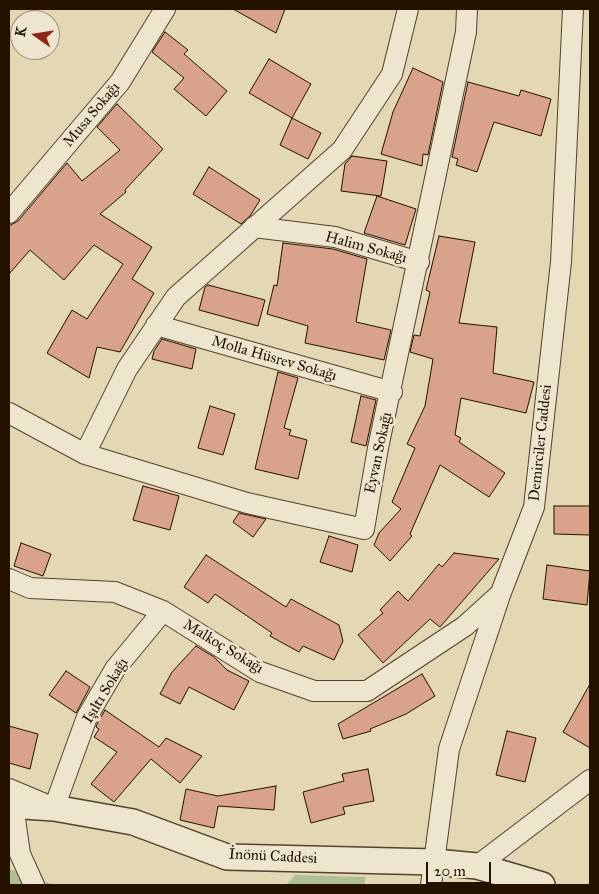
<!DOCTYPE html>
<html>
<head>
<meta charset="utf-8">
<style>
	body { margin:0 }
	#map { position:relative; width:599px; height:894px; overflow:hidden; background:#e4d7b4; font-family:"IM FELL Great Primer",serif }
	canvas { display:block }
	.frame { position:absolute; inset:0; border:10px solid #241100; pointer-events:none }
	.north { position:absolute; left:10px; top:10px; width:50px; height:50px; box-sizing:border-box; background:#ede5ce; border:1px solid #9d907c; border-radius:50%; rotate:283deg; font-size:14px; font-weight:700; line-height:20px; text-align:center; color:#241100 }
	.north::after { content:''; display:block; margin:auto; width:18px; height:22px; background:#8f2418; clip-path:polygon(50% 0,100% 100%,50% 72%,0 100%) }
	.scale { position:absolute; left:426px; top:862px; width:65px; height:22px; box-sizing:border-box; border:2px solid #241100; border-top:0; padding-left:6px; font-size:15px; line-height:18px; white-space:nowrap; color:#241100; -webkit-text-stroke:4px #ede5ce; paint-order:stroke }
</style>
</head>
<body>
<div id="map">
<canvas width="599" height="894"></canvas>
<div class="frame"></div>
<div class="north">K</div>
<div class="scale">20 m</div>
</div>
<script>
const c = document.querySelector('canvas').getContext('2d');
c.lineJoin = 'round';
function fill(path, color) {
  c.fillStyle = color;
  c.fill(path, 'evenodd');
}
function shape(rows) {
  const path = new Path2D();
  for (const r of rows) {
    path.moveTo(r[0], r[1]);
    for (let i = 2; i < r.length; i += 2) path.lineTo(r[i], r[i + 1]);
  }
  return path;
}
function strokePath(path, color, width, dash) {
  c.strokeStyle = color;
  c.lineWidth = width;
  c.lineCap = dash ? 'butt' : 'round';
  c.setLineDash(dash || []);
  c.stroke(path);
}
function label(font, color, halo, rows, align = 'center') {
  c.font = font + ' "IM FELL Great Primer",serif';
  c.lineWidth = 5;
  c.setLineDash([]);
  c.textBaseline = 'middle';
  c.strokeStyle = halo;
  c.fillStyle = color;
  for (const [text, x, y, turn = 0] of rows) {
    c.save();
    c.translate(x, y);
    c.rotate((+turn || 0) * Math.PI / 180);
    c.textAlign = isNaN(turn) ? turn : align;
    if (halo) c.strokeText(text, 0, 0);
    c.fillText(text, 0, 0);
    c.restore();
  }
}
const green = shape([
	[9,869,55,885,9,885],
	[295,875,366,877,364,885,286,885]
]);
const building = shape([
	[233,9,285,9,276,33,233,9],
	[165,32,188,50,184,54,227,91,206,116,174,89,184,78,152,52,165,32],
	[269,59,311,84,292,118,249,93,269,59],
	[413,68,443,82,428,155,423,154,422,166,381,154,393,112,413,68],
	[468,82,519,96,521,90,551,99,541,136,494,122,477,172,456,165,458,159,452,157,468,82],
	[117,104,163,149,125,190,126,192,100,214,152,247,132,279,154,293,120,352,97,347,89,378,47,353,72,310,87,319,123,264,94,245,64,280,30,250,9,274,9,226,18,221,67,163,82,181,120,150,97,127,117,104],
	[292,118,321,133,308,159,280,145,292,118],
	[352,156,387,161,381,196,341,191,345,164,352,156],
	[209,167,260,200,250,216,241,224,193,194,209,167],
	[377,196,416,209,405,245,364,233,377,196],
	[439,236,475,242,459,323,497,327,493,373,534,382,526,413,461,398,455,435,461,438,459,442,505,473,489,497,440,465,410,534,412,536,390,561,374,545,379,533,401,509,392,502,415,448,407,444,425,406,433,359,410,352,414,335,420,336,430,292,426,290,439,236],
	[283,243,333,249,367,259,356,322,391,330,384,360,305,343,308,326,267,314,274,285,277,286,283,243],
	[208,285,265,300,258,326,199,310,205,287,208,285],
	[162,339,196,349,192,369,152,359,154,351,162,339],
	[278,372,298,378,284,428,291,430,289,435,307,440,298,479,255,469,278,372],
	[361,396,376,400,366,446,351,442,361,396],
	[210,406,235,414,223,455,198,448,210,406],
	[143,486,179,496,170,530,133,520,143,486],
	[554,506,590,506,590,535,554,534,554,506],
	[239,513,266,519,253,537,233,522,239,513],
	[329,536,358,545,352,572,320,562,329,536],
	[21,543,51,554,43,576,14,566,21,543],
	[454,553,499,559,440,627,430,619,383,663,358,635,383,613,380,610,398,591,408,601,439,564,442,567,454,553],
	[206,555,286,607,291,599,339,625,343,641,334,660,303,646,299,652,270,636,272,633,215,594,208,603,184,587,206,555],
	[547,565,590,571,587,605,543,599,547,565],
	[196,646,214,657,227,670,249,681,234,710,189,687,180,704,160,694,172,672,196,646],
	[66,671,90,687,76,713,49,695,66,671],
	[422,674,435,696,406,714,370,729,371,731,343,739,338,724,422,674],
	[590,684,590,748,563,732,590,684],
	[105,710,159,747,166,738,202,756,180,783,151,759,114,802,91,784,117,752,94,737,99,729,96,727,98,722,105,710],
	[9,726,38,734,30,769,9,763,9,726],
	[507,731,536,738,525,782,496,775,507,731],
	[368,769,374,801,343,807,345,814,311,823,303,792,344,781,342,774,368,769],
	[276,786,274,810,218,806,214,828,180,820,186,789,218,796,276,786]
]);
const minor = shape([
	[9,213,120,82,165,9],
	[254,227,335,237,419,262],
	[156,325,392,392],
	[9,413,85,454,247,503,364,529,378,448,466,32,467,9],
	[85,454,127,369,176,297,342,150,392,74,408,9],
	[9,579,30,588,115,592,163,611,260,672,314,691,367,691,465,626,498,596],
	[9,789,54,808,87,717,115,669,163,611],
	[13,805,20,854,34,885],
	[477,866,590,780],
	[431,885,449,749,500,595,534,507,561,262,573,9]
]);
const tertiary = shape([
	[9,805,54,808,133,822,227,857,435,862,477,866,542,885]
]);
const streetNames = [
	["Musa Sokağı",92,115,-50],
	["Halim Sokağı",366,248,15],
	["Molla Hüsrev Sokağı",274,359,16],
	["Demirciler Caddesi",541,443,-84],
	["Eyvan Sokağı",379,453,-78],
	["Malkoç Sokağı",223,647,31],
	["Işıltı Sokağı",106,691,-59],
	["İnönü Caddesi",273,857,3]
];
fill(green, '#afbf91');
fill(building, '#d9a28a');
strokePath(building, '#241100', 1);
strokePath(minor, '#54422d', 22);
strokePath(tertiary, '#54422d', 28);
strokePath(minor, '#ede5ce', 20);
strokePath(tertiary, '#ede5ce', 25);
label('15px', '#241100', '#ede5ce', streetNames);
</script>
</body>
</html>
